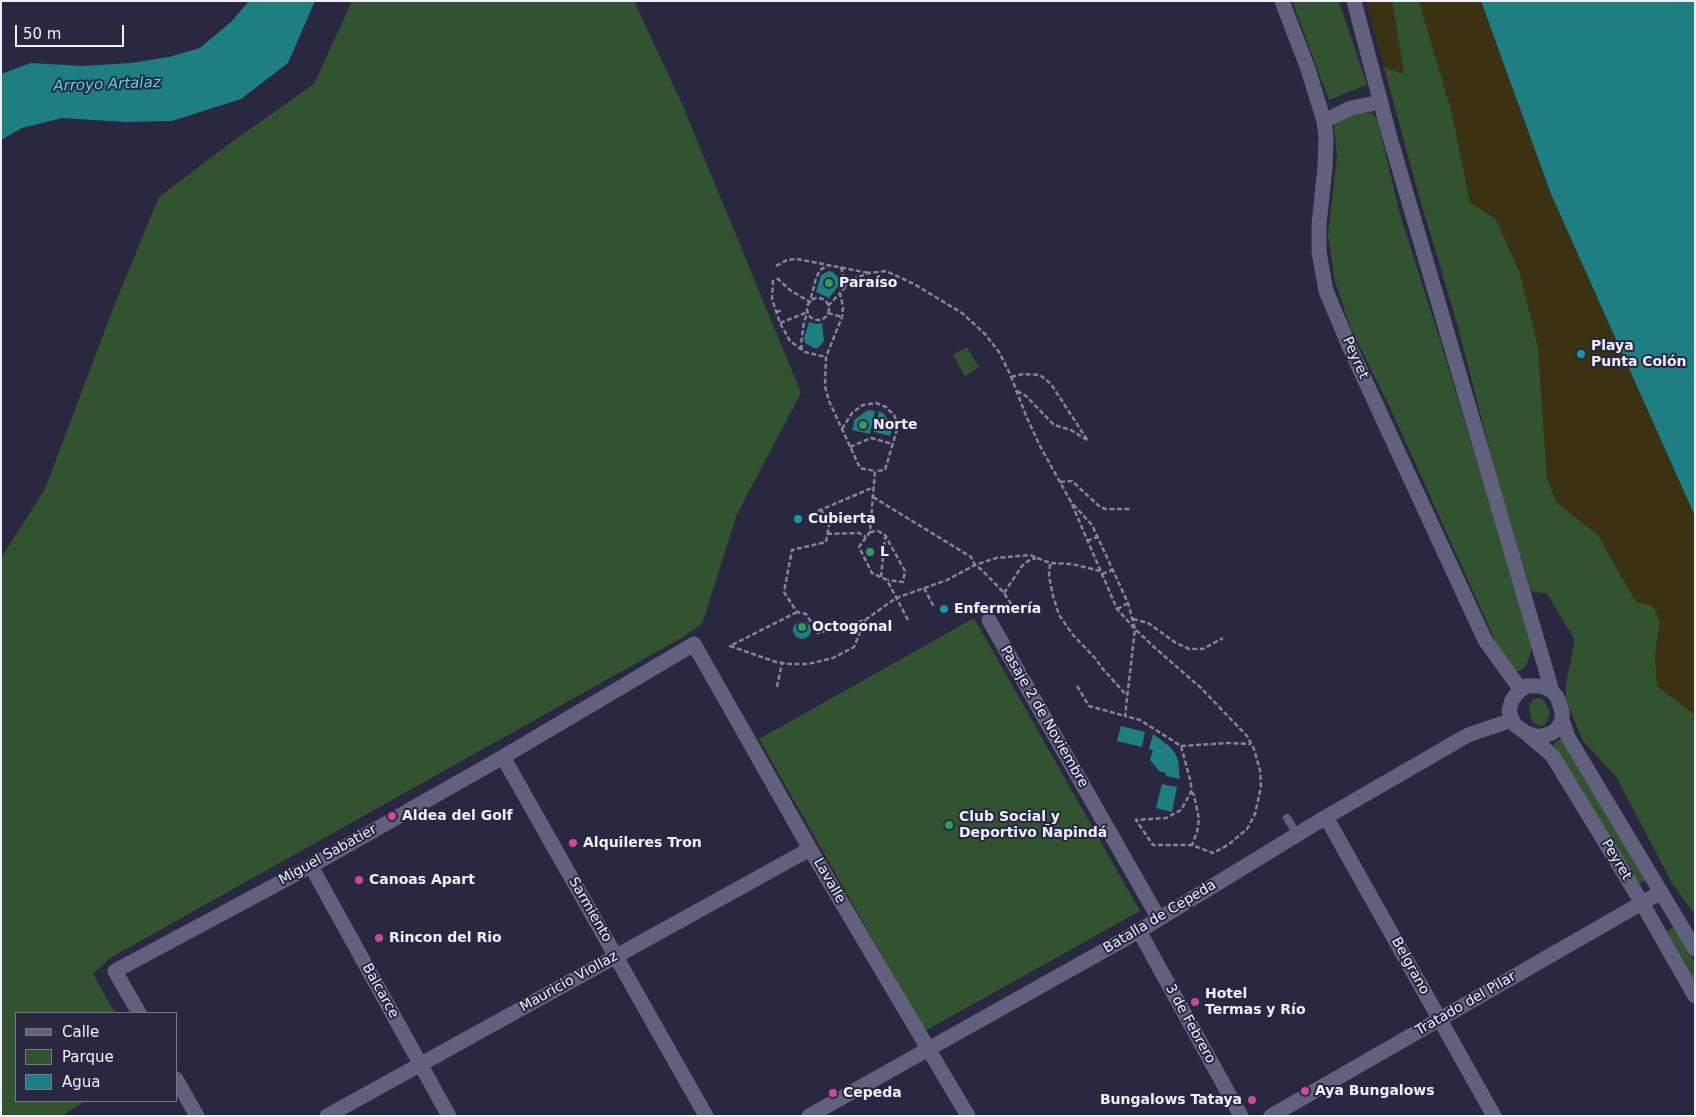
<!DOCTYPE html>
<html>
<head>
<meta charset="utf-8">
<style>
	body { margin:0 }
	#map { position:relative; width:1696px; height:1117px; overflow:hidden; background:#292840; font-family:"DejaVu Sans",sans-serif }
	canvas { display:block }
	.frame { position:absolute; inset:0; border:2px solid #edeefe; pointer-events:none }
	.legend { position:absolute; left:15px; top:1012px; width:162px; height:90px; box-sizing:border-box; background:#292840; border:1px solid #77778c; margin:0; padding:6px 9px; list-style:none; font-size:15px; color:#edeefe }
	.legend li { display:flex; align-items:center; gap:10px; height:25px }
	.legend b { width:25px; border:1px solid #77778c }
	.scale { position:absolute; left:15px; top:25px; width:109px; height:22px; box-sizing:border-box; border:2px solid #edeefe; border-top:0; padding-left:6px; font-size:15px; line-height:18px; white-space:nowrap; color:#edeefe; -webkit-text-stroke:4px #292840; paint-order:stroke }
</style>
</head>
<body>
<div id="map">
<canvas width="1696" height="1117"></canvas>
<div class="frame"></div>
<ul class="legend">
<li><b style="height:6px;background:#61617d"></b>Calle</li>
<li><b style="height:14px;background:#31532f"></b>Parque</li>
<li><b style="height:14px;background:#1e7f82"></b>Agua</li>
</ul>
<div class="scale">50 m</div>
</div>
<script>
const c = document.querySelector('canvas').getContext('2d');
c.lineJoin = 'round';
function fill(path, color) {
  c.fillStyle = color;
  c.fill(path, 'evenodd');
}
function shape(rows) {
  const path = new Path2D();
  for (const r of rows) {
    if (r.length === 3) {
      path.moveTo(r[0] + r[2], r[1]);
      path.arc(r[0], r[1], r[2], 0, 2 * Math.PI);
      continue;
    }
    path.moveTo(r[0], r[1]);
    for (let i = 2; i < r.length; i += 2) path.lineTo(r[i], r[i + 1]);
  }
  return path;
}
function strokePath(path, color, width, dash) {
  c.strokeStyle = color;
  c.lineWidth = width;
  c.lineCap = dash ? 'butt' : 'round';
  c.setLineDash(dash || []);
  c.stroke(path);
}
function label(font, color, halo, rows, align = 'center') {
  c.font = font + ' "DejaVu Sans",sans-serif';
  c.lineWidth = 4;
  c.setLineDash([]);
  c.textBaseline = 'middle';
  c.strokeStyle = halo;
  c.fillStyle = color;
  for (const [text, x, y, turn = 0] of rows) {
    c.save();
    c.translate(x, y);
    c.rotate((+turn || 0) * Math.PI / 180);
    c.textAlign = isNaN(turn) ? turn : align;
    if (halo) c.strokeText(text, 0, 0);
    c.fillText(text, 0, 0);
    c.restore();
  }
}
const green = shape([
	[352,1,634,1,682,104,801,393,737,514,702,624,683,637,110,958,93,974,115,1013,16,1013,16,1101,85,1101,62,1116,1,1116,1,558,45,489,114,306,159,197,233,141,314,84],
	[1292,1,1339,1,1367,85,1329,100],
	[1392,1,1419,1,1452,113,1470,202,1496,219,1520,273,1538,346,1547,478,1557,503,1598,535,1636,602,1653,605,1660,622,1655,656,1657,686,1695,715,1695,915,1672,883,1617,778,1583,741,1566,700,1566,683,1575,640,1547,594,1531,591,1496,475,1457,323,1417,189,1384,67,1404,74],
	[1357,111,1372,113,1377,119,1400,214,1440,340,1533,645,1526,666,1520,671,1512,671,1500,651,1392,412,1351,329,1335,282,1328,235,1337,156,1334,127,1337,119],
	[967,347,979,367,965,376,953,355],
	[974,618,1140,911,925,1031,759,739],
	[1537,698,1542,698,1546,704,1550,713,1545,725,1540,726,1533,722,1530,715,1529,707,1532,700],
	[1561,739,1646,880,1638,884,1553,744],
	[1674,927,1695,963,1695,980,1667,931]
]);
const sand = shape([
	[1366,1,1392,1,1404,74,1384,67],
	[1419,1,1481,1,1551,194,1695,516,1695,715,1657,686,1655,656,1660,622,1653,606,1636,602,1598,535,1557,503,1547,478,1538,346,1520,273,1496,219,1470,202,1452,113]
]);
const water = shape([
	[249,1,315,1,288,63,241,99,172,121,125,122,62,118,22,128,1,140,1,74,31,63,82,66,131,63,169,57,200,48,231,22],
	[1481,1,1695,1,1695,516,1551,194],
	[829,271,833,272,840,280,839,285,829,298,816,292,821,275],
	[809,322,818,324,822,323,824,341,818,348,814,348,805,343,804,338],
	[868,410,875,411,870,434,852,430,855,419],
	[879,411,884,414,890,423,892,428,890,436,874,432],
	[802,630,9],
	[1121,726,1145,732,1142,747,1117,741],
	[1153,734,1169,746,1175,753,1178,760,1180,779,1166,776,1166,773,1159,771,1150,760,1153,750,1149,749],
	[1162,784,1177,787,1172,812,1156,808]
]);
const path = shape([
	[776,266,787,260,797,259,869,273],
	[841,267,845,283,845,288],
	[777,278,790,290,810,302,816,278,820,270,828,265],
	[773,280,772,299,780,323,790,341,805,352,826,357],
	[818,309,11],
	[828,306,839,294],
	[776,312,783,310],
	[828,313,842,317],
	[780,323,808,312],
	[802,350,801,344,804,322,808,312],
	[1011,377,1023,374,1040,375,1051,384,1088,441],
	[1017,391,1026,396,1054,425,1071,430,1087,440],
	[842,429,852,413,863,405,876,403,886,407,894,415,898,426,885,470,875,471],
	[850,447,871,438,893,444],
	[1060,482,1072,481,1100,507,1106,509,1132,509],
	[873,497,971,557,975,565,982,570,1004,593,1015,610],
	[821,509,829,525,826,542,792,550,784,592,797,612,806,614,818,633,865,620,896,598,947,580,975,565,996,558,1030,555,1050,563,1072,564,1100,571],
	[818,511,874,487],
	[870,532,878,531,885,535,905,571,903,582,888,580],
	[827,534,859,533,866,537],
	[1087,541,1097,537],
	[1050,564,1049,576,1053,596,1059,615,1073,635,1095,658,1103,669,1127,696],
	[1102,574,1112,570],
	[881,577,885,537],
	[924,588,934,607],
	[1004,593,1022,566,1028,561,1036,558],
	[1117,609,1128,603],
	[797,612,730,646,776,662,789,664,808,664,833,658,854,647,865,620],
	[1133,619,1148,623,1176,643,1189,649,1203,649,1223,638],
	[908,620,887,580,872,573,859,547,870,532,875,471,860,468,829,401,825,386,826,357,842,317,843,307,840,293,853,279,869,273,886,271,914,284,962,313,985,334,999,352,1010,374,1027,418,1040,446,1071,502,1117,609,1135,629,1154,647,1201,688,1247,736,1254,749,1260,770,1261,787,1255,814,1247,829,1228,845,1213,853,1192,845,1153,845,1136,820,1166,818,1181,810,1191,792,1191,783,1181,746,1140,720,1125,716,1135,629,1128,603,1092,525,1071,502],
	[1077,686,1089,706,1125,716],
	[777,687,782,663],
	[1181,746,1229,743,1251,744],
	[1191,792,1194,795,1199,819,1197,832,1192,845]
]);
const lane = shape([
	[1287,818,1297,834]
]);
const street = shape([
	[989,620,1159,919],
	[503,757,706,1116],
	[1326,817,1494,1116],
	[311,866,449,1116],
	[1139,931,1241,1116],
	[139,1013,115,971,311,866,503,757,694,644,810,849,968,1116],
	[176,1079,197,1116],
	[327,1116,810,849],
	[809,1116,1139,931,1326,817,1468,735,1512,720],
	[1271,1116,1661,892]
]);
const secondary = shape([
	[1282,1,1308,69,1324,121,1326,137,1325,167,1319,224,1319,252,1326,291,1350,348,1485,640,1521,690],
	[1354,1,1389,134,1552,691],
	[1324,121,1351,108,1381,102],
	[1562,720,1558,728,1552,733,1539,737,1526,733,1514,724,1509,711,1512,700,1518,692,1526,686,1541,686,1552,691,1557,697,1562,711,1562,720,1568,737,1695,949],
	[1527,734,1552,755,1642,903,1695,996]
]);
const markers = [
	[829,283,5,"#2e9e5b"],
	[1581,354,5,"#0f9aa8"],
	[863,425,5,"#2e9e5b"],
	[798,519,5,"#0f9aa8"],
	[870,552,5,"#2e9e5b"],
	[944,609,5,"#0f9aa8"],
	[802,627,5,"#2e9e5b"],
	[392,816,5,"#d1479c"],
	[949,825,5,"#2e9e5b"],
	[573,843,5,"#d1479c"],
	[359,880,5,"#d1479c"],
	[379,938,5,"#d1479c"],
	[1195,1002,5,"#d1479c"],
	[1305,1091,5,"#d1479c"],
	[833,1093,5,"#d1479c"],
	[1252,1100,5,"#d1479c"]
];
const poiNames = [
	["Paraíso",839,283],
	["Playa",1591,346],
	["Punta Colón",1591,362],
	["Norte",873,425],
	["Cubierta",808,519],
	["L",880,552],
	["Enfermería",954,609],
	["Octogonal",812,627],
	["Aldea del Golf",402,816],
	["Club Social y",959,817],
	["Deportivo Ñapindá",959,833],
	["Alquileres Tron",583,843],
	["Canoas Apart",369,880],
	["Rincon del Rio",389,938],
	["Hotel",1205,994],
	["Termas y Río",1205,1010],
	["Aya Bungalows",1315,1091],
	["Cepeda",843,1093],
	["Bungalows Tataya",1242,1100,"right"]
];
const streetNames = [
	["Peyret",1355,358,66],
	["Pasaje 2 de Noviembre",1044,717,60],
	["Miguel Sabatier",328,855,-29],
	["Peyret",1616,860,59],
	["Lavalle",829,881,60],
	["Sarmiento",590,910,60],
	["Batalla de Cepeda",1160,917,-31],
	["Belgrano",1410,966,61],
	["Mauricio Viollaz",569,982,-29],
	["Balcarce",380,991,61],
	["Tratado del Pilar",1466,1004,-30],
	["3 de Febrero",1190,1024,61]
];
const waterNames = [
	["Arroyo Artalaz",107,85,-2]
];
fill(green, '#31532f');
fill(sand, '#3b3212');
fill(water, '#1e7f82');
strokePath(path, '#858599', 2.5, [5, 2.5]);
strokePath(lane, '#61617d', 8);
strokePath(street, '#61617d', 15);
strokePath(secondary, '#61617d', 15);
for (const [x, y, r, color] of markers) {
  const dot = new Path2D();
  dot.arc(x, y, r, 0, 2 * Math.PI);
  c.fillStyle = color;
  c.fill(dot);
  strokePath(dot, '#292840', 2);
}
label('bold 14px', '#edeefe', '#292840', poiNames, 'left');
label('14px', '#edeefe', '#292840', streetNames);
label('italic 15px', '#52d8dd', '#292840', waterNames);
</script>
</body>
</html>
